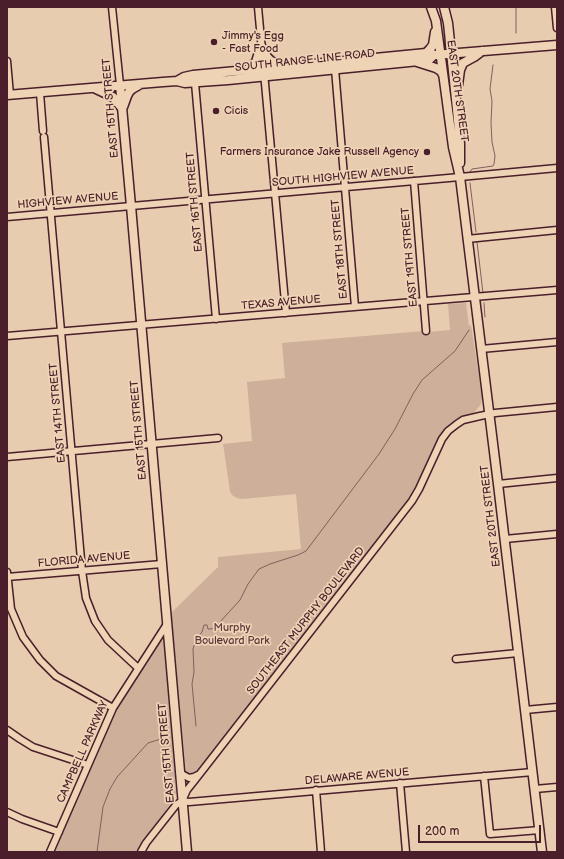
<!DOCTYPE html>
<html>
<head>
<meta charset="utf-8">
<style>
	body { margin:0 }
	#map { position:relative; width:564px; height:859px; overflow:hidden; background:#e7ccaf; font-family:"Balsamiq Sans",sans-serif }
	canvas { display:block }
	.frame { position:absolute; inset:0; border:8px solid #4a1f2b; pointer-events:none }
	.scale { position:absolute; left:418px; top:825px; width:123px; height:18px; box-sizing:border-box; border:2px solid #4a1f2b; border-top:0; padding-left:5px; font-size:12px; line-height:14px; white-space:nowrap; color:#4a1f2b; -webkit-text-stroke:3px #eed3b5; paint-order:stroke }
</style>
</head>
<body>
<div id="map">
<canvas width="564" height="859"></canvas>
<div class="frame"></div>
<div class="scale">200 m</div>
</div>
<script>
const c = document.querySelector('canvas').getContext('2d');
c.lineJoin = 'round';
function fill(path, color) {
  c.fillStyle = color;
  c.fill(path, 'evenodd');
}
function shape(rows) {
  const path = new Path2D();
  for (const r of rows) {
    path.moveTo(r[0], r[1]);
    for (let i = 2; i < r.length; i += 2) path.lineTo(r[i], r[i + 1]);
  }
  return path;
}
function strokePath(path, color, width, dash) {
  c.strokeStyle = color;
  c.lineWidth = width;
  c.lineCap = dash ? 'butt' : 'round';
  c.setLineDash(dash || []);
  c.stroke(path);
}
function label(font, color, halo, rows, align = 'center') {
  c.font = font + ' "Balsamiq Sans",sans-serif';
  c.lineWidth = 3.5;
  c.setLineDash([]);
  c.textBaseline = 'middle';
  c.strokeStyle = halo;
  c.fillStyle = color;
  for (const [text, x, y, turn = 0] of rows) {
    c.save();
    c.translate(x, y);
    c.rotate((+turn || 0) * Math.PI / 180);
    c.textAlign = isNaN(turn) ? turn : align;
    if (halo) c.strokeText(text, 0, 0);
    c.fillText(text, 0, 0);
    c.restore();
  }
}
const green = shape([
	[466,303,469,326,471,325,482,396,481,404,478,408,473,414,457,421,452,425,418,486,408,503,195,775,191,777,186,773,171,613,218,567,218,557,301,549,296,494,242,499,237,498,232,495,230,491,223,444,252,441,247,382,285,378,282,343,424,331,428,332,450,330,448,304],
	[167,624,176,794,141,852,50,852,113,708]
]);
const stream = shape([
	[516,7,516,33],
	[470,172,472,169,493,166,494,164,495,156,492,142,491,123,492,101,490,89,493,65],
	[470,183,476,232],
	[477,242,483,293],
	[484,303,485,317],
	[196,726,192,684,194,672,193,649,196,640,202,632,204,625,207,625,208,629,210,629,216,628,219,623,240,600,248,584,259,569,270,564,298,555,306,551,379,454,395,429,413,394,422,380,455,351,469,330],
	[97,852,103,807,110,789,117,777,148,743,167,737]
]);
const minor = shape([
	[112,7,120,85],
	[258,7,286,313],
	[555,7,557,28],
	[7,61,10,95],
	[335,69,355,307],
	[195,83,216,319],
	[40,93,43,131],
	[44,137,82,571,86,598,95,621,108,640,138,668],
	[414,181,426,331],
	[7,217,460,177,557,168],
	[467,239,557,230],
	[7,336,557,290],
	[481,349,557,342],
	[7,457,218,438],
	[498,484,557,478],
	[505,539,557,534],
	[7,572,11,609,23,637,40,660,56,676,113,708],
	[7,577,162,564],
	[456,659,518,653],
	[525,710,557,707],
	[7,730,20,739,33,747,88,765],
	[180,773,189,778,194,777,198,775],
	[484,776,490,834,540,830],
	[400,783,406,852],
	[535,789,557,787],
	[316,790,321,852],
	[182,801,189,802,533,772],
	[7,812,22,819,59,832],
	[50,852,113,708,167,624],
	[141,852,146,843,176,805,182,801,187,790,195,780,412,501,419,489,442,439,448,431,457,424,463,420,480,416,495,413,557,407]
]);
const major = shape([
	[431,7,436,21,453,147,460,177,498,484,542,852],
	[444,7,448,23,457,109,460,144,460,163],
	[261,46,267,57,271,61,283,66],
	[426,53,430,49,433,45,435,32],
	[417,62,436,68,441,71,443,75],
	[247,70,256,62,261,46],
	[177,81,184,77,193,75,334,62,426,53,431,53,434,55,557,45],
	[120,85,131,206,187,852],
	[458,85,460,70,463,63,474,57,482,51],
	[96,89,113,97,121,107],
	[7,95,163,82,177,81,185,83,228,80,429,60,434,55],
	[123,107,127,96,129,92,132,89,139,85]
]);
const markers = [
	[214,42,4,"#4a1f2b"],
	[216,111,4,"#4a1f2b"],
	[427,152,4,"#4a1f2b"]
];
const poiNames = [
	["Jimmy's Egg",222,36],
	["- Fast Food",222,49],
	["Cicis",224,111],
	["Farmers Insurance Jake Russell Agency",419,152,"right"]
];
const streetNames = [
	["SOUTH RANGE LINE ROAD",305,61,-6],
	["EAST 20TH STREET",457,91,82],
	["EAST 15TH STREET",111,108,-95],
	["SOUTH HIGHVIEW AVENUE",343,177,-5],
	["HIGHVIEW AVENUE",68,201,-5],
	["EAST 16TH STREET",195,202,-95],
	["EAST 18TH STREET",340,249,-95],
	["EAST 19TH STREET",410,257,-95],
	["TEXAS AVENUE",281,303,-5],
	["EAST 14TH STREET",58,413,-95],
	["EAST 15TH STREET",139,430,-95],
	["EAST 20TH STREET",491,516,-97],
	["FLORIDA AVENUE",84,560,-5],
	["SOUTHEAST MURPHY BOULEVARD",306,621,-52],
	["CAMPBELL PARKWAY",83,752,-66],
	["EAST 15TH STREET",167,753,-95],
	["DELAWARE AVENUE",357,777,-5]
];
const parkNames = [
	["Murphy",232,628],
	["Boulevard Park",232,641]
];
fill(green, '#cdaf9a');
strokePath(stream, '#855f5c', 1);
strokePath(minor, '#4a1f2b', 9);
strokePath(major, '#4a1f2b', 11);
strokePath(minor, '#eed3b5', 6);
strokePath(major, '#eed3b5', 8);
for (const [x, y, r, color] of markers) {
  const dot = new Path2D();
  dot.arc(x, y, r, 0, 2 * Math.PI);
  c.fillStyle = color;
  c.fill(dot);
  strokePath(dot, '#eed3b5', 1.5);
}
label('11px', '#4a1f2b', '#eed3b5', poiNames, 'left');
label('11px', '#4a1f2b', '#eed3b5', streetNames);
label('11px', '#5e353c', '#eed3b5', parkNames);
</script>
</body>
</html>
